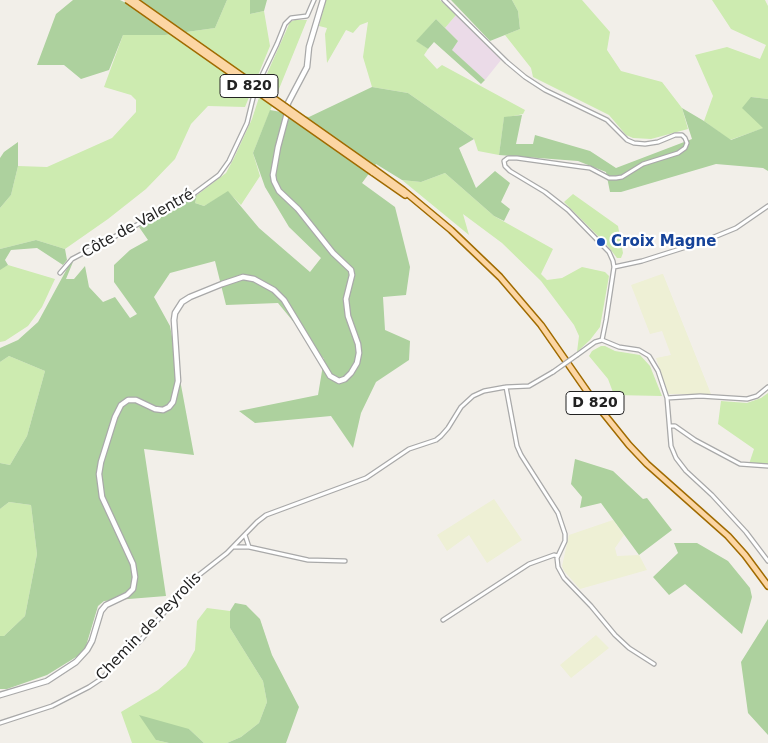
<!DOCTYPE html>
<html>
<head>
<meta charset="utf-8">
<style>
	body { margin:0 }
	canvas { display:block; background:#f2efe9 }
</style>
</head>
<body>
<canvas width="768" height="743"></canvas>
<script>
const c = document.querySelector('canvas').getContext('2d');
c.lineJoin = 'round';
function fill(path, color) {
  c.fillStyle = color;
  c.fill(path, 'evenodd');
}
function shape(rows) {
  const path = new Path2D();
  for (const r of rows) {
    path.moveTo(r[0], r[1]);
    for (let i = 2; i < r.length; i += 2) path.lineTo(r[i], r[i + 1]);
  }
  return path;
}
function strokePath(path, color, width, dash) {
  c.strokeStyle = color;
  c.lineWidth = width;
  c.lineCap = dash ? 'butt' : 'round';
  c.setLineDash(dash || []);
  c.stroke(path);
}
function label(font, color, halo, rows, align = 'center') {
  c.font = font + ' "DejaVu Sans",sans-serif';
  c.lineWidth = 4.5;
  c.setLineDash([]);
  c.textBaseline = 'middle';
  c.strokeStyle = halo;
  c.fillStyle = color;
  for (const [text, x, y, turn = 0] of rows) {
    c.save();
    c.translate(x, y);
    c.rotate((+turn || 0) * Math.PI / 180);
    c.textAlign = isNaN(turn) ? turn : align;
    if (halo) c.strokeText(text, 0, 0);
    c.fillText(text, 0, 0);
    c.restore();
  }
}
const industrial = shape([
	[456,15,501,60,485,80,451,50,458,41,445,28]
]);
const farmland = shape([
	[662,274,663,274,711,394,668,394,656,358,671,355,662,331,650,334,631,285],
	[494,499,522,540,487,563,469,535,447,551,437,535],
	[613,520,624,535,615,548,617,556,639,555,647,570,580,589,564,571,562,566,569,535],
	[596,635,609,648,571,678,560,665]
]);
const grass = shape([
	[227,0,250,0,250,14,264,11,270,46,245,107,208,106,191,124,175,159,146,189,108,219,65,249,36,240,0,249,0,208,11,195,18,166,47,167,112,138,136,112,136,100,131,95,104,87,123,35,165,35,215,28],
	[326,0,440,0,456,15,445,28,436,19,417,41,428,49,424,55,437,69,442,65,525,110,523,114,504,118,499,155,478,151,474,139,408,93,372,87,363,57,368,22,360,25,353,33,346,30,327,63,325,34,327,28,319,26],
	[512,0,582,0,610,32,607,50,621,71,662,82,682,108,688,129,651,139,633,138,626,135,609,115,533,77,531,68,505,35,520,29,518,11],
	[712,0,765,0,768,6,768,99,751,97,764,128,730,140,704,121,713,96,695,55,727,47,760,59,766,45,731,29],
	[295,20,307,20,253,153,260,176,241,205,228,192,204,206,195,203,197,195,226,173,234,158,252,119,266,76,290,22],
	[445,173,494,216,553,249,541,274,547,280,562,278,582,267,605,272,609,276,600,327,590,340,577,352,579,336,574,325,541,281,502,243,463,214,469,235,402,180,421,182],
	[573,194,618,226,623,253,621,258,617,258,607,245,564,202],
	[8,265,55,279,42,307,28,326,5,341,0,342,0,269],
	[601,346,605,346,615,351,640,355,650,366,662,396,614,395,608,379,589,356,592,351],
	[9,356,45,371,27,436,10,465,0,463,0,362],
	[768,393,768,464,749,464,754,449,718,424,721,401,747,403,761,398],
	[9,502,31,505,37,554,25,616,4,636,0,636,0,509],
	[207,608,230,611,230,628,263,681,267,702,259,723,241,737,227,743,204,743,189,729,156,740,169,743,132,743,121,712,158,690,186,666,195,650,197,621]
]);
const forest = shape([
	[73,0,120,0,124,2,136,0,227,0,215,28,165,35,123,35,109,70,81,79,64,65,37,65,56,14],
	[250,0,267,0,264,11,250,14],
	[451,0,512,0,518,11,520,29,490,41],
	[436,19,458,41,452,50,485,80,481,84,434,42,428,49,416,41],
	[372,87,408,93,474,139,459,148,476,188,495,171,510,183,501,202,510,209,504,221,494,216,445,173,421,182,402,180,376,164,362,183,395,207,410,267,406,295,383,297,385,330,410,341,409,360,376,382,361,413,353,448,331,416,255,423,239,411,318,395,324,359,278,303,226,305,215,261,170,273,154,297,170,326,194,455,144,449,166,596,104,601,98,606,86,646,81,654,47,675,7,689,0,689,0,636,4,636,25,616,37,554,31,505,9,502,0,509,0,463,10,465,27,436,45,371,9,356,0,362,0,348,18,340,38,322,69,265,73,262,66,279,74,279,85,266,89,287,103,302,115,297,130,318,137,314,114,282,114,265,130,250,148,240,139,227,197,195,195,203,204,206,228,191,259,228,310,272,321,258,289,227,265,187,253,153,270,110,309,117],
	[751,97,768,99,768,171,763,168,716,164,621,192,610,192,606,172,578,161,499,155,504,117,522,115,516,144,533,144,535,135,590,151,616,168,692,139,682,108,704,121,731,140,763,128,742,108],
	[18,142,18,166,11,195,0,208,0,158,4,152],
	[36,240,65,249,67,260,63,265,37,248,11,250,5,260,8,265,0,270,0,249],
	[575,459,613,471,643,499,647,498,672,530,639,555,601,503,580,508,582,497,571,484],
	[674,543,697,543,728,561,750,588,752,597,742,634,685,584,669,595,653,577,678,553],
	[235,603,246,605,260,619,272,655,299,707,286,743,227,743,241,737,259,723,267,702,263,681,230,628,230,611],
	[768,619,768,735,748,713,741,662],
	[139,715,189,729,204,743,169,743,156,740]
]);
const minor = shape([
	[444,0,507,62,525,77,545,90,607,120,627,140,634,143,645,144,658,142,675,135,682,135,685,138,687,143,685,148,678,153,643,164,622,177,616,178,609,178,590,168,582,167,517,158,508,158,504,161,505,166,510,171,545,192,568,210,609,252,613,261,614,267,606,320,602,340],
	[614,267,642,261,702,242,736,228,768,206],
	[60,273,72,259,188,198,219,175,229,161,247,123,255,90,277,44,285,24,291,18,307,16,314,0],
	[577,355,595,342,602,340,619,347,639,350,649,356,658,371,667,398,671,446,676,458,686,471,712,495,746,532,768,561],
	[506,387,517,446,521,455,558,513,565,534,565,541,557,558,558,567,564,578,591,606,615,635,629,648,654,664],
	[667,398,700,396,747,399,757,396,768,387],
	[670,426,675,426,695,440,740,464,768,466],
	[245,535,249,547],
	[234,547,249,547,308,560,345,561],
	[443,620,529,564,554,555,558,556],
	[0,723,52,706,89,687,101,679,141,640,190,582,227,553,257,522,266,515,366,478,409,449,436,440,441,436,448,428,461,407,473,396,484,391,506,387,529,386,553,372]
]);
const tertiary = shape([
	[0,695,47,681,76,662,87,650,92,641,101,611,106,605,127,595,133,589,135,577,133,564,102,497,99,474,101,462,115,417,121,405,128,400,136,400,155,409,163,410,169,407,173,402,178,381,174,320,175,313,182,302,190,297,222,284,243,277,254,279,274,290,284,300,330,376,339,381,345,379,351,373,357,363,359,353,358,344,348,316,346,299,352,275,351,270,333,253,298,209,279,191,274,181,273,175,278,147,286,117,288,103,307,67,309,47,323,0]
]);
const primary = shape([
	[374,169,403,190,451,230,500,277,541,325,596,404,629,445,647,464,728,536,745,555,768,586],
	[372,172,405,195]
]);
const minorBridge = shape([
	[553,372,577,355]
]);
const primaryBridge = shape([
	[127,0,372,172],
	[134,0,374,169]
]);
const markers = [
	[601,242,5,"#1a4fb4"]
];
const shields = [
	[249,86,58],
	[595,403,58]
];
const shieldNames = [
	["D 820",249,86],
	["D 820",595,403]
];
const streetNames = [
	["Côte de Valentré",138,224,-29],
	["Chemin de Peyrolis",149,627,-46]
];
const transitNames = [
	["Croix Magne",611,242]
];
fill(industrial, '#ebdbe8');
fill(farmland, '#eef0d5');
fill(grass, '#cdebb0');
fill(forest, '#add19e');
strokePath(minor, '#a9a9a9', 5.5);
strokePath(tertiary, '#a9a9a9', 7);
strokePath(primary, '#a06b00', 8);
strokePath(minor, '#fff', 3);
strokePath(tertiary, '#fff', 4.5);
strokePath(primary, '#fcd6a4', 5);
strokePath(minorBridge, '#a9a9a9', 5.5, []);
strokePath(primaryBridge, '#a06b00', 8, []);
strokePath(minorBridge, '#fff', 3);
strokePath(primaryBridge, '#fcd6a4', 5);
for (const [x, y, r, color] of markers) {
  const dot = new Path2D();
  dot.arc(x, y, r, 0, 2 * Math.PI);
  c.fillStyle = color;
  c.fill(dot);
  strokePath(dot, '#fff', 2);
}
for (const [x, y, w] of shields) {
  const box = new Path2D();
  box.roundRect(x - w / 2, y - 11.5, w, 23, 4);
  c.fillStyle = '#fff';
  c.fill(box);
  strokePath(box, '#222', 1);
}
label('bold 14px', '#222', null, shieldNames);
label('15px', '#222', '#fff', streetNames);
label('bold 15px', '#164399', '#fff', transitNames, 'left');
</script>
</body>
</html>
